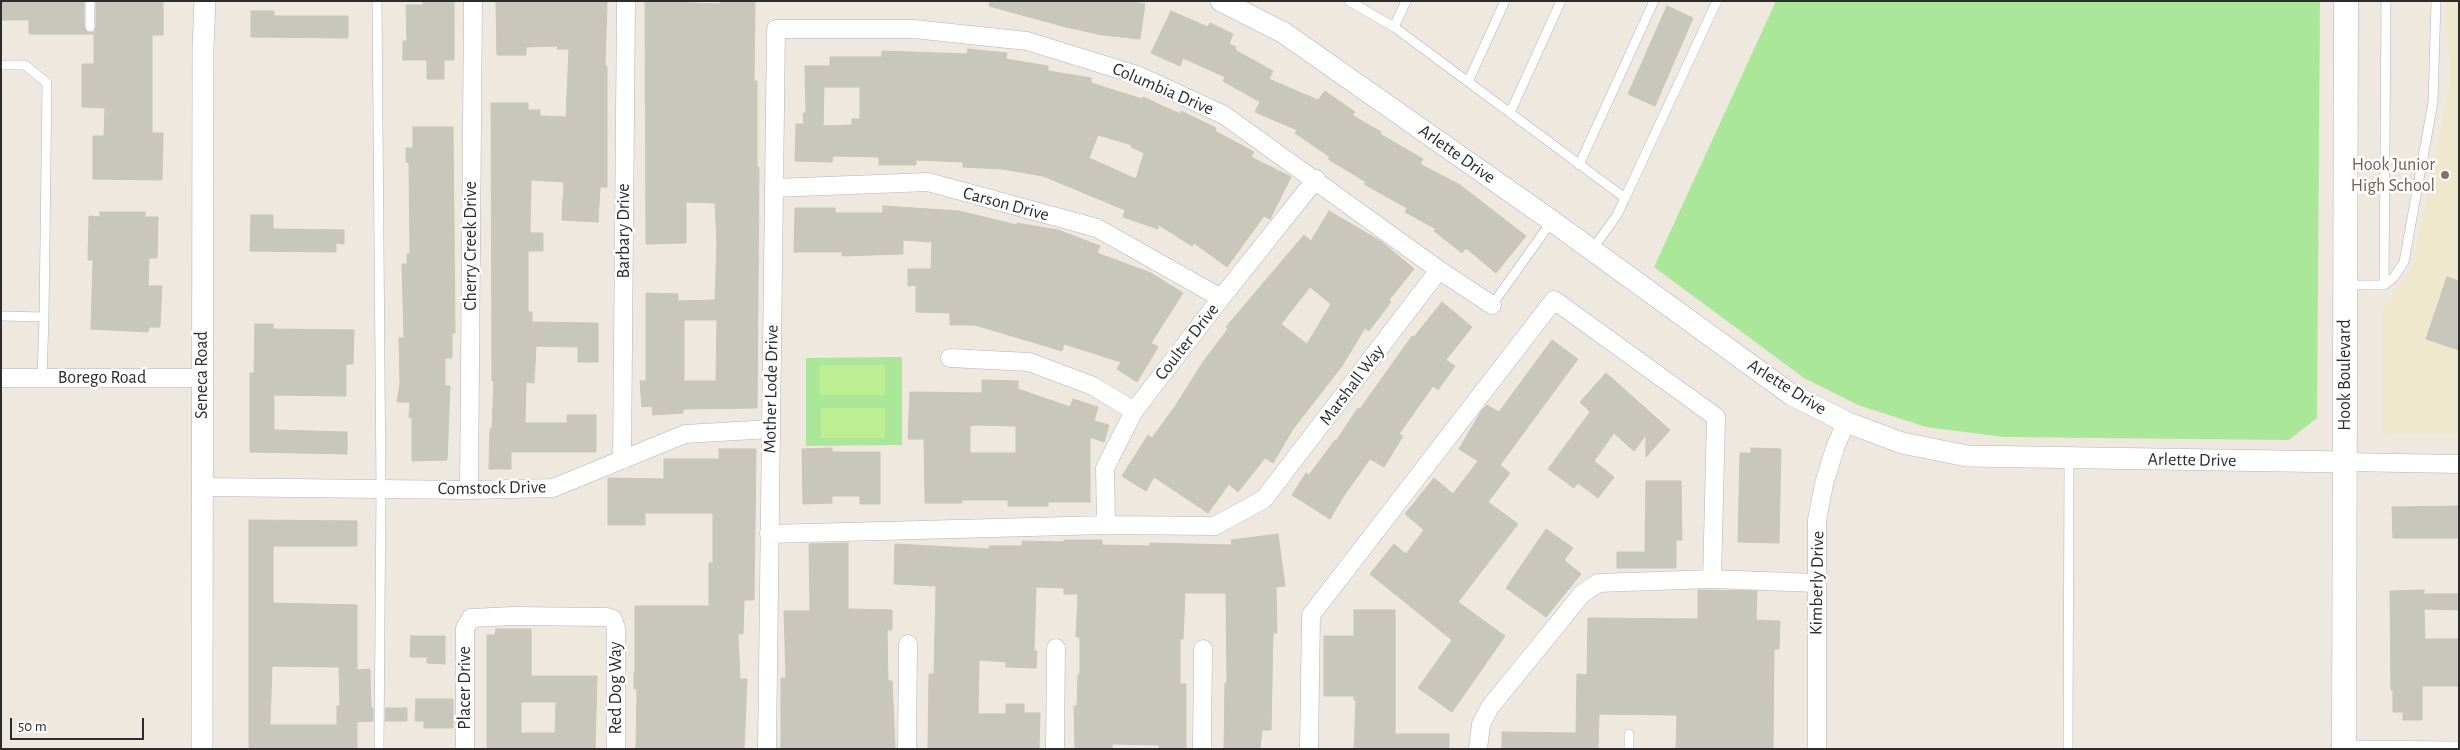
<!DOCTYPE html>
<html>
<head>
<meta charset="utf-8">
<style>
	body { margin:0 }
	#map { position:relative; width:2460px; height:750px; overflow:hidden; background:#eee8de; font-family:"Alegreya Sans",sans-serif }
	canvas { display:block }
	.frame { position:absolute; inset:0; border:2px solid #2c2c2c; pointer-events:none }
	.scale { position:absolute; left:10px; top:718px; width:134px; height:22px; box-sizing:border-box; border:2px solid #2c2c2c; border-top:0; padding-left:6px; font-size:15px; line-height:18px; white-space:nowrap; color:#2c2c2c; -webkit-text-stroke:4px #fff; paint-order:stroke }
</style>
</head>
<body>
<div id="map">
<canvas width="2460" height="750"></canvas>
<div class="frame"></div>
<div class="scale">50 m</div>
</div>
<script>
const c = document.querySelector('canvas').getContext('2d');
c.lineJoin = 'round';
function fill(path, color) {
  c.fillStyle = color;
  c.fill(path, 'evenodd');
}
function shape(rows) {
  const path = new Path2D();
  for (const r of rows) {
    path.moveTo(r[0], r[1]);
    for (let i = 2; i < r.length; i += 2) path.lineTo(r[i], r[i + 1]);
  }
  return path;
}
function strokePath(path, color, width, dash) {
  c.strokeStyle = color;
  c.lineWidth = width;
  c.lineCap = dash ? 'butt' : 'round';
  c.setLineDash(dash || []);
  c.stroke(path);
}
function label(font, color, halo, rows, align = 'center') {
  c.font = font + ' "Alegreya Sans",sans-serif';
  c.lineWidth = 5;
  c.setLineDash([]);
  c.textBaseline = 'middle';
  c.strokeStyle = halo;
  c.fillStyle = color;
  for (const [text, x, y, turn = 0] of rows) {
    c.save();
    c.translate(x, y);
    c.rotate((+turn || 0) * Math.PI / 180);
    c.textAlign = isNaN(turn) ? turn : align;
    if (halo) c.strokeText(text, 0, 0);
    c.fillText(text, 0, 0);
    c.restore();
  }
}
const education = shape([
	[2447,1,2459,1,2459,434,2383,433,2383,308,2412,268,2450,82]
]);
const green = shape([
	[1776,1,2320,1,2317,418,2289,440,2004,437,1926,427,1858,405,1804,378,1654,267],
	[902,357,902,445,806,446,806,358]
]);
const pitch = shape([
	[820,365,885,365,885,395,820,395],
	[821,408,885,408,885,438,821,438]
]);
const building = shape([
	[1,1,84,1,84,27,90,33,94,32,96,27,96,1,163,1,163,35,152,35,152,133,163,133,162,180,93,179,93,136,104,136,105,108,82,107,82,64,94,64,94,34,29,34,29,20,1,20,1,1],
	[423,1,454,1,454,60,444,60,444,79,427,79,427,60,403,60,403,41,407,41,406,5,423,5,423,1],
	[496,1,607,1,605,66,607,66,607,187,600,187,598,222,562,220,564,182,531,180,530,233,543,233,543,251,528,251,528,312,532,312,532,322,598,323,598,362,578,362,578,347,536,346,534,383,526,382,525,423,567,423,567,415,596,415,596,452,511,452,511,469,489,469,490,429,492,429,494,381,492,381,491,103,528,103,528,110,540,110,540,116,566,117,569,49,557,49,558,46,526,47,526,55,497,55,496,1],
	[645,1,720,4,720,1,755,1,754,81,757,81,757,167,759,167,757,408,683,409,683,413,653,415,652,406,642,407,640,381,646,381,646,293,678,294,678,301,715,300,717,243,715,203,686,202,686,243,646,244,645,1],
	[684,320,717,320,716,381,684,381,684,320],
	[990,1,1126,1,1145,4,1140,39,1102,35,1066,27,989,6,990,1],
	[1667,6,1693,18,1655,106,1628,94,1667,6],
	[251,11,274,11,274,16,348,16,348,38,251,37,251,11],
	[1171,11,1208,27,1210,23,1233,34,1229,44,1236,47,1235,50,1273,71,1269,79,1318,100,1325,91,1355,112,1352,115,1381,132,1380,134,1423,159,1420,164,1460,185,1526,236,1496,273,1466,248,1462,253,1434,231,1436,229,1405,212,1407,208,1364,184,1366,182,1328,159,1330,157,1295,133,1297,130,1255,112,1260,102,1223,81,1225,77,1183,58,1180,66,1151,53,1171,11],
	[968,49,1007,53,1006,59,1048,66,1048,71,1091,78,1091,83,1142,99,1143,97,1180,114,1181,111,1216,128,1215,131,1254,152,1251,157,1291,177,1270,219,1264,216,1227,267,1194,243,1192,246,1159,225,1158,229,1123,217,1125,210,1043,176,1002,169,963,167,963,162,916,160,916,165,879,165,879,157,833,156,832,162,795,161,796,124,804,124,803,113,806,113,805,66,830,66,830,57,882,57,882,51,967,54,968,49],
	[824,87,860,87,860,119,852,119,852,125,823,126,824,87],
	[1098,135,1132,145,1131,147,1144,153,1136,179,1089,158,1098,135],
	[413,127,453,127,455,333,452,333,452,358,445,358,445,386,450,386,447,460,412,461,412,418,409,418,410,402,397,402,400,384,399,338,404,338,402,264,407,264,407,254,410,254,409,162,406,162,406,148,413,148,413,127],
	[883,206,959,211,1017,225,1017,223,1058,230,1100,246,1097,253,1151,273,1183,293,1151,343,1158,347,1137,382,1117,369,1121,362,1064,344,1062,351,975,325,950,325,950,313,916,312,916,285,908,286,908,269,931,269,932,242,903,240,903,254,842,256,842,252,794,252,795,208,835,208,835,213,883,213,883,206],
	[1329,211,1382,242,1414,269,1389,300,1391,302,1369,331,1365,328,1342,366,1293,429,1273,463,1265,458,1238,492,1229,484,1208,513,1154,477,1146,491,1122,476,1148,435,1152,438,1176,405,1203,362,1228,329,1226,327,1304,235,1311,241,1329,211],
	[1310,287,1331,304,1307,344,1281,324,1310,287],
	[100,212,145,212,145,217,158,217,157,258,149,258,148,286,162,286,160,327,149,327,148,332,91,329,93,260,88,260,89,216,100,217,100,212],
	[251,215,273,215,273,229,344,230,344,244,336,243,336,252,250,251,251,215],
	[2447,277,2459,281,2459,350,2426,339,2447,277],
	[1442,302,1472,327,1446,360,1455,366,1438,390,1433,386,1399,434,1403,436,1384,467,1370,459,1343,497,1330,519,1292,495,1306,473,1309,475,1335,440,1336,441,1358,408,1360,409,1412,336,1414,337,1442,302],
	[255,324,273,324,273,329,354,330,353,364,346,364,346,396,274,395,274,430,347,432,347,454,250,452,250,373,254,373,255,324],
	[1552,340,1578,359,1500,465,1510,473,1488,502,1518,524,1458,602,1505,636,1452,712,1418,688,1452,640,1370,574,1394,544,1406,554,1424,530,1405,514,1434,478,1453,494,1478,461,1459,449,1482,410,1487,405,1499,412,1552,340],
	[1606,373,1670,430,1646,457,1646,435,1634,451,1614,433,1594,461,1614,477,1598,498,1578,483,1574,488,1548,469,1590,412,1580,402,1606,373],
	[982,380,1018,381,1018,389,1070,407,1073,399,1098,407,1094,421,1109,425,1104,442,1090,437,1090,502,1048,502,1048,506,1008,506,1008,500,962,500,962,503,925,503,924,439,908,439,910,392,982,393,982,380],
	[977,425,1016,426,1016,453,970,453,970,426,977,425],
	[832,448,832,452,880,452,880,504,860,504,860,496,832,496,832,503,803,504,802,449,832,448],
	[1751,448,1781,449,1779,543,1738,542,1740,453,1751,453,1751,448],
	[719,449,756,449,754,600,744,600,743,634,738,634,740,679,747,679,744,749,636,749,637,689,634,689,634,673,635,673,635,606,709,606,709,563,713,563,713,513,645,513,645,525,608,525,608,478,664,479,664,459,719,459,719,449],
	[1646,481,1681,481,1682,540,1676,540,1676,568,1617,568,1617,552,1645,552,1646,481],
	[2459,506,2459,538,2393,538,2392,507,2459,506],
	[249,520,357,521,357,546,273,546,273,603,357,605,357,670,370,669,371,708,373,708,373,721,357,722,357,749,249,749,249,520],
	[272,666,339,667,340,706,337,706,337,725,270,725,272,666],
	[1546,529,1573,548,1564,560,1581,574,1546,617,1506,588,1546,529],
	[1278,534,1285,586,1276,587,1277,633,1273,633,1271,730,1262,730,1260,749,1224,749,1225,683,1227,683,1226,593,1185,593,1183,639,1180,639,1180,684,1186,684,1186,749,1159,749,1159,745,1112,744,1112,749,1075,749,1074,706,1077,706,1078,674,1080,674,1080,637,1076,637,1078,594,1064,594,1064,588,1036,587,1034,651,1037,651,1036,668,1006,667,1006,662,979,660,978,714,1006,714,1006,704,1024,704,1024,713,1040,713,1039,749,928,749,929,674,934,674,936,586,894,584,895,544,989,549,989,546,1022,546,1022,541,1064,542,1064,540,1102,540,1102,545,1150,546,1150,543,1232,545,1231,540,1278,534],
	[848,543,848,609,892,610,892,630,887,630,888,681,892,681,895,749,781,749,781,678,786,678,784,611,810,611,809,544,848,543],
	[1698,590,1757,591,1756,620,1780,621,1779,649,1774,649,1773,749,1676,749,1677,715,1599,714,1598,749,1502,749,1502,732,1576,733,1577,674,1587,675,1588,618,1698,619,1698,590],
	[2424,590,2424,594,2459,594,2459,610,2424,609,2425,639,2459,639,2459,686,2422,686,2422,720,2403,720,2403,712,2393,712,2393,690,2391,690,2390,591,2424,590],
	[1354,610,1395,610,1395,734,1449,734,1449,749,1354,749,1356,700,1354,700,1354,696,1324,696,1324,636,1354,636,1354,610],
	[496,629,531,629,531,676,597,676,595,749,487,749,487,635,495,635,496,629],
	[521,702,556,702,555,733,521,733,521,702],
	[411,636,445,636,445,664,427,663,427,657,410,657,411,636],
	[416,699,453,699,453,728,424,728,424,721,415,721,416,699],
	[386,708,407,708,407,721,385,721,386,708]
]);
const service = shape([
	[377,1,381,488,379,749],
	[1349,1,1394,27,1406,1],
	[90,27,90,1],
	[1394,27,1625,198,1617,215,1592,250],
	[1,65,25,65,47,83,44,317],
	[1468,82,1505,1],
	[1510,113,1561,1],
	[1579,165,1654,1],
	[1625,198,1717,1],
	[2345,285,2384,285,2394,277,2404,262,2433,102,2436,1],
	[2384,285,2386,1],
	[1492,305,1552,221],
	[1,316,44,317,42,378],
	[2345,745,2459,746],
	[1629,749,1629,734],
	[2068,749,2069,458]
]);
const minor = shape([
	[774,188,928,182,1097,228,1221,298],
	[950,358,1029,362,1093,386,1134,411],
	[1,378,202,378],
	[622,460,626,1],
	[2345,462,2459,464],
	[202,487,469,490,553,488,685,434,771,429],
	[469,490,473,1],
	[1106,525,1105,468,1134,411,1221,298,1316,179],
	[769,534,1106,525,1215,526,1264,499,1439,270],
	[465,749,465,628,471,618,514,616,607,617,613,619,616,628,616,749],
	[767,749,776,29,914,29,1027,41,1137,75,1224,115,1439,270,1492,305],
	[907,749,908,644],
	[1055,749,1056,648],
	[1202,749,1203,649],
	[1309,749,1311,615,1554,300,1716,417,1712,579,1815,583],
	[1478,749,1481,724,1490,707,1582,594,1598,583,1712,579],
	[1817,749,1817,520,1824,484,1835,448,1846,422]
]);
const tertiary = shape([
	[1221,1,1284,33,1552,221,1792,395,1846,422,1902,443,1967,456,2345,462],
	[202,749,203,48,205,1]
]);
const secondary = shape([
	[2344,749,2346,1]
]);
const markers = [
	[2445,175,5,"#8d6e63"]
];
const streetNames = [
	["Columbia Drive",1163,89,23],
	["Arlette Drive",1457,154,35],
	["Carson Drive",1006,204,15],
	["Barbary Drive",624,231,-90],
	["Cherry Creek Drive",471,246,-90],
	["Coulter Drive",1187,342,-52],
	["Seneca Road",202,375,-90],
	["Hook Boulevard",2345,375,-90],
	["Borego Road",102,378],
	["Marshall Way",1352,385,-53],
	["Arlette Drive",1787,387,32],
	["Mother Lode Drive",771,389,-89],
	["Arlette Drive",2192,460,1],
	["Comstock Drive",492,488,-1],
	["Kimberly Drive",1817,583,-89],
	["Placer Drive",465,688,-90],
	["Red Dog Way",616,688,-90]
];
const educationNames = [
	["Hook Junior",2435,165],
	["High School",2435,186]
];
fill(education, '#f0e8cc');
fill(green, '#abe798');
fill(pitch, '#bfef93');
fill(building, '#c9c6bc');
strokePath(building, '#cac5b7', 1);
strokePath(service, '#b2b2c0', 10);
strokePath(minor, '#b2b2c0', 19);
strokePath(tertiary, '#b2b2c0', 22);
strokePath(secondary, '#b2b2c0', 25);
strokePath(service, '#fff', 9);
strokePath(minor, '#fff', 18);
strokePath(tertiary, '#fff', 21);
strokePath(secondary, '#fff', 24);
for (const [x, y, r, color] of markers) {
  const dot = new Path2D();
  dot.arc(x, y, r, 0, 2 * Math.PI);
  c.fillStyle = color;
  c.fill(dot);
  strokePath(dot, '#fff', 2);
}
label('18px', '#2c2c2c', '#fff', streetNames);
label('18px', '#785e54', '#fff', educationNames, 'right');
</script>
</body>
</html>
